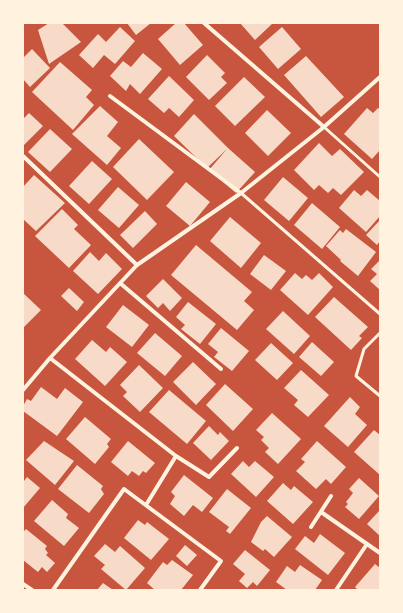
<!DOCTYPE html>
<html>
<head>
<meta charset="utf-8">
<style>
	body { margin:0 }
	#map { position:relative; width:403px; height:613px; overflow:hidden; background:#c8553d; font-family:Inter,sans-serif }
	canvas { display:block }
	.frame { position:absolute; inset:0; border:24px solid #fff3e0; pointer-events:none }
</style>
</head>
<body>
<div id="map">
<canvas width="403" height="613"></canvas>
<div class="frame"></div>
</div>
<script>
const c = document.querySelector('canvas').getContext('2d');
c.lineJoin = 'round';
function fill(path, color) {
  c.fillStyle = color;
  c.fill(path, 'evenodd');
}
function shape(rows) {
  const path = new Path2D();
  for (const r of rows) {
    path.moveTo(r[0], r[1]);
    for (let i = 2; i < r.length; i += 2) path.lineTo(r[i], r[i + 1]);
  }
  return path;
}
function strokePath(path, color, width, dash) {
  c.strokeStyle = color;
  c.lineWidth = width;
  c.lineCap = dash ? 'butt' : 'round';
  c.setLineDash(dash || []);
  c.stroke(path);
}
const building = shape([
	[49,23,62,23,81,42,49,64,38,30],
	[127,23,151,23,136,35],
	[176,23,184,23,203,45,180,65,158,39],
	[240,23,273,23,255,40],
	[120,27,135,41,115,64,104,55,93,68,79,55,98,34,106,42],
	[282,27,301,49,278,69,259,47],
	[32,49,50,68,30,87,23,79,23,58],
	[143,53,162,69,140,94,130,84,126,91,110,76,123,61,131,67],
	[207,55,225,73,221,77,227,83,209,100,186,77],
	[306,56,344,97,321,117,284,75],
	[60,62,92,90,86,97,94,105,73,130,32,92],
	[169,76,194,100,179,117,169,108,164,113,148,99],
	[244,77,265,97,235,126,215,106],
	[100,106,118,122,107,136,121,148,107,165,72,134],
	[367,108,373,113,378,108,380,109,380,150,372,159,344,134],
	[267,110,291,133,268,156,245,133],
	[29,113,43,126,24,145,23,144,23,119],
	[194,114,228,148,255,172,236,193,209,170,227,149,207,168,174,136],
	[50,129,72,149,50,172,28,152],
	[139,139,174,172,147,200,113,167],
	[319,143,332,156,340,149,364,172,341,195,333,188,328,193,319,185,314,190,294,170],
	[92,161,112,179,89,204,69,186],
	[34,175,65,203,36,231,23,219,23,187],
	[283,177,308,198,289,221,264,200],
	[186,182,210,202,190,226,166,206],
	[118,187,139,205,119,228,98,210],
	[354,190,361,196,367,190,380,201,380,216,366,232,339,208],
	[312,203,340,227,322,249,294,225],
	[62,209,78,225,74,229,91,245,69,268,35,236],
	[145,211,157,224,133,248,120,235],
	[230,217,261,243,241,268,210,241],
	[380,220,380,241,377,245,366,235],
	[346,229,376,252,358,276,340,261,341,260,326,246,340,230,343,233],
	[196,245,252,292,244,301,254,310,237,330,171,275],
	[90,252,99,261,106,253,122,269,98,294,73,271],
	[264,255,286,271,271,290,250,274],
	[380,260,380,290,370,281,377,274,371,269],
	[295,273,302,279,306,275,312,280,319,273,333,287,308,315,280,290],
	[163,279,182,298,170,311,163,303,158,308,146,296],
	[69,288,84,302,77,311,61,296],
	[23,293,41,310,23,328],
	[334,297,368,327,359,336,362,338,351,350,315,317],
	[188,302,216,324,200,344,181,329,185,325,176,317],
	[123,305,149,325,132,347,106,327],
	[283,311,310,336,294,354,266,329],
	[221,328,249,351,232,371,214,357,218,352,208,344],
	[155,333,182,356,165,376,137,353],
	[92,340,106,352,110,347,127,362,105,386,75,359],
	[312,342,334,362,321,376,299,357],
	[271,343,293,363,277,380,255,360],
	[193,362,216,384,196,405,173,382],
	[139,365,163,388,140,412,123,396,127,392,120,385],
	[301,370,329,395,308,417,294,405,298,400,284,388],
	[225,384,253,409,233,431,206,405],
	[41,387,57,399,65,388,83,402,57,436,23,411,23,406,27,399,31,401],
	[169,390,206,421,187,444,149,412],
	[350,397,360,407,355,414,367,425,348,447,324,426],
	[272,413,301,439,278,464,265,452,269,448,261,440,264,437,256,430],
	[85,417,111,439,107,444,109,447,95,464,66,439],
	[209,426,218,435,220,432,229,441,211,460,193,443],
	[374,430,380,435,380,475,354,452],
	[44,441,74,461,55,485,26,460],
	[128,441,155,463,146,473,143,471,139,476,132,471,128,476,111,462],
	[317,441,346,467,331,484,326,479,316,489,296,471,305,462,301,459],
	[243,461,249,467,255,461,274,477,256,497,231,474],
	[77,465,103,486,101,489,104,494,89,513,58,489],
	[184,475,213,498,202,512,193,505,184,516,170,504,175,496,171,492],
	[27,477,40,488,23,508,23,480,24,481],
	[359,478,379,496,359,519,345,507,348,504,346,502,353,493,349,489],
	[283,483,291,490,294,486,313,502,293,524,267,501],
	[227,489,251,508,230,534,226,531,229,527,209,512],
	[52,500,68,514,66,518,79,528,64,546,34,521],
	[380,510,380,536,367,524],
	[267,516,292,537,274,557,265,549,263,551,251,542,261,522],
	[138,520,145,525,147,522,169,539,151,560,124,538],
	[26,529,47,546,45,549,48,553,46,555,55,563,47,572,42,567,38,572,23,560,23,532],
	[320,534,345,553,328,575,295,549,305,536,314,543],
	[105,544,115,552,120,546,145,568,126,590,101,569,105,565,94,556],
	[185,545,197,555,187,566,176,556],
	[245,550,270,570,257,586,253,582,247,588,239,581,245,574,233,564],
	[172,560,193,575,181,590,155,590,147,583,163,562,167,565],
	[375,564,380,568,380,590,358,590,355,587],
	[300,565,322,580,315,590,287,590,276,582,287,566,295,572],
	[103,583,113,590,97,590]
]);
const service = shape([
	[324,127,380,177],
	[241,193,380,314],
	[380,333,364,349,356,376,380,396]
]);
const minor = shape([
	[204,23,324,127],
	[110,96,241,193],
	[23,156,137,265],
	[120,283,221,369],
	[50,358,176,456,146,505],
	[23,390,50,358,137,265,241,193,324,127,380,77],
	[176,456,209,477,237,448],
	[321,512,380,553],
	[311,527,331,496],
	[23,584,32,590],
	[53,590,124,489,221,561,200,590],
	[336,590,367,544]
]);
fill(building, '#f7dbc8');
strokePath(service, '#fff3e0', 3);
strokePath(minor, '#fff3e0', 4);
</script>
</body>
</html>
